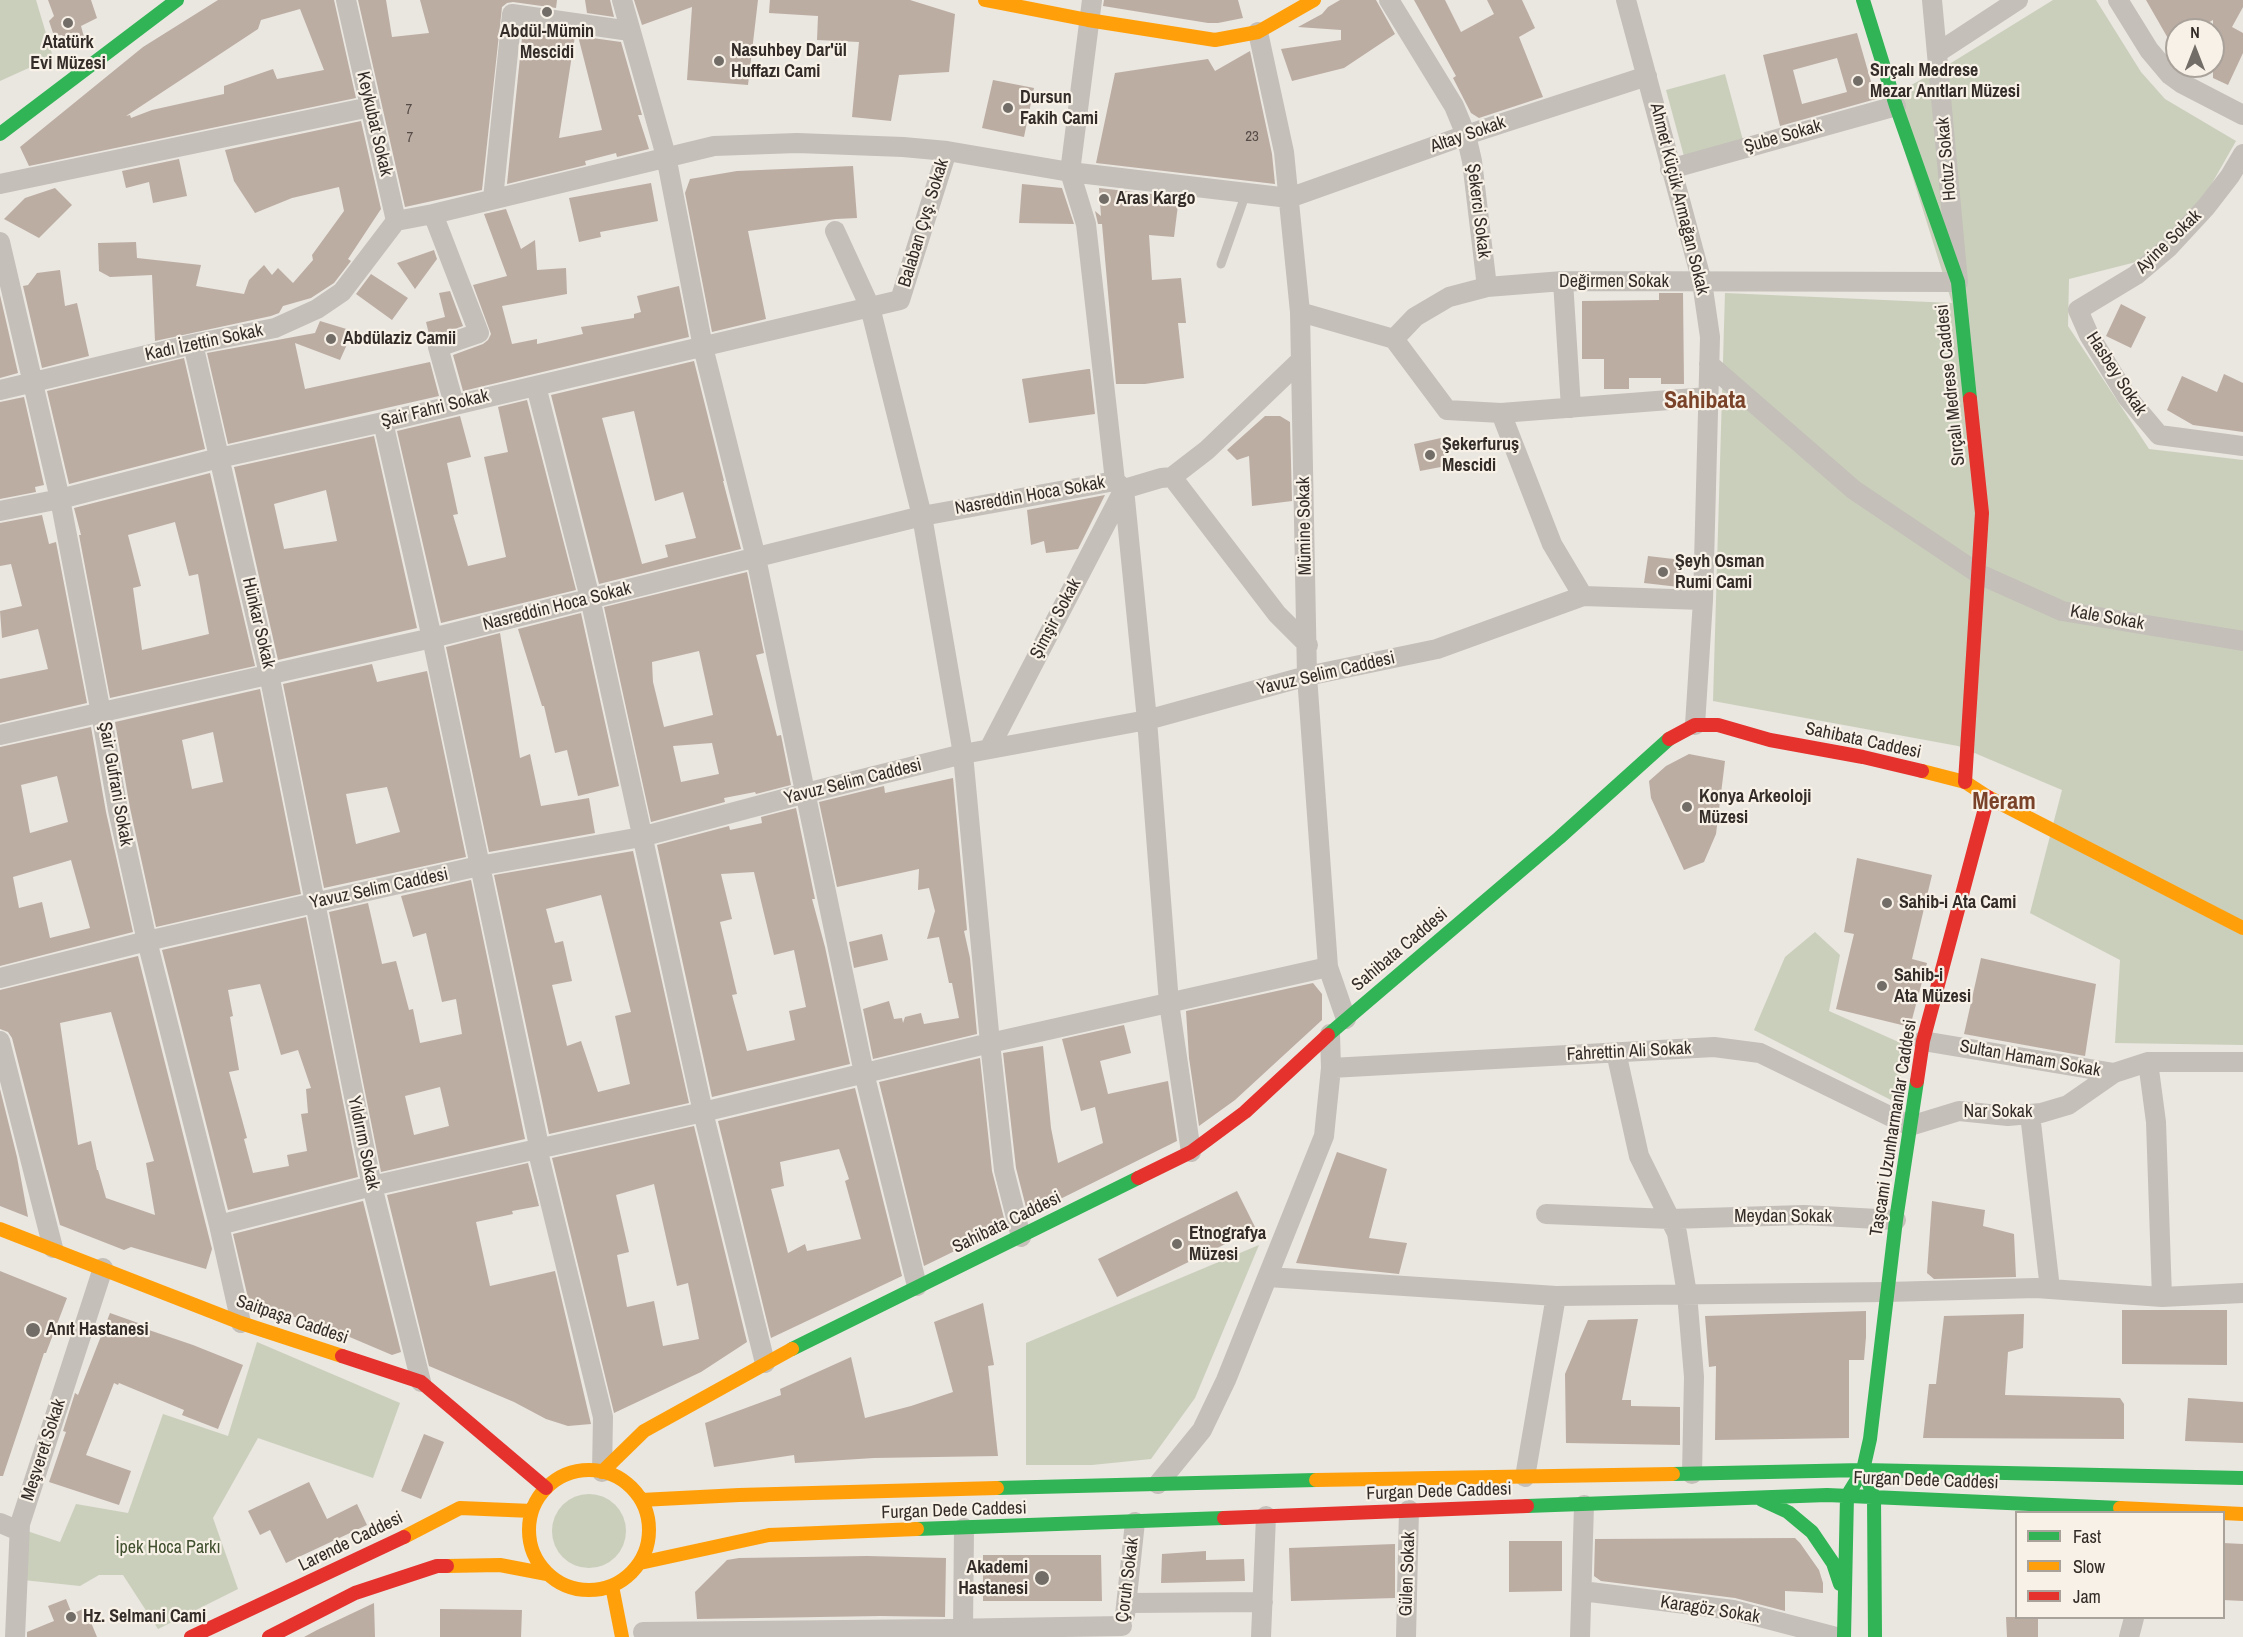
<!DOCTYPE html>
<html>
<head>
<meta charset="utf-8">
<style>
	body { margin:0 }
	#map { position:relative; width:2243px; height:1637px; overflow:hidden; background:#eae6e0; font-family:"Archivo Narrow",sans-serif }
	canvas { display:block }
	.legend { position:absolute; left:2015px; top:1511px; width:210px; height:108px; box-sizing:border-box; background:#f7f1e7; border:2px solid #a9a29b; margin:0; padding:8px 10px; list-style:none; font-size:18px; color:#332c28 }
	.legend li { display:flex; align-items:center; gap:12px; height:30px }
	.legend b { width:30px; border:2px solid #a9a29b }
	.north { position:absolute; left:2165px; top:18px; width:60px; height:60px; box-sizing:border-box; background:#f7f1e7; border:2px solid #a9a29b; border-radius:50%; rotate:0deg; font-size:16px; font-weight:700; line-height:24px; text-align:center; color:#332c28 }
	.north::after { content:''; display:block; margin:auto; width:21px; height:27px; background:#736d68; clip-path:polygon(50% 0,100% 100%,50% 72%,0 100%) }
</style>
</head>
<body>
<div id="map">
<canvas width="2243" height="1637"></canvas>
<ul class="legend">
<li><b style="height:8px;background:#30b455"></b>Fast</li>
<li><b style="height:8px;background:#ff9f0a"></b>Slow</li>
<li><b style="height:8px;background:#e5322d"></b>Jam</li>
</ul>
<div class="north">N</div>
</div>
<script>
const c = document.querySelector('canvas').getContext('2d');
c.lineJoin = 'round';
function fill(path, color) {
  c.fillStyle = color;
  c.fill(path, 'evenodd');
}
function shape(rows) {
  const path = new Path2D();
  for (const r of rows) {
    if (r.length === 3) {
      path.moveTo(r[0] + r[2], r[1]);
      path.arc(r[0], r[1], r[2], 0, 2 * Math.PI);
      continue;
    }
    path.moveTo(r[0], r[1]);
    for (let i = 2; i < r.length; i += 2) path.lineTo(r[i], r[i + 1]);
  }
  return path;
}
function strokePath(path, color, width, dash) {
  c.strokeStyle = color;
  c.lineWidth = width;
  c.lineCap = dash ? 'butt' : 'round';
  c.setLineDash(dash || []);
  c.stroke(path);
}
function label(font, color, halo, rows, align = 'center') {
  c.font = font + ' "Archivo Narrow",sans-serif';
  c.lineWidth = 4.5;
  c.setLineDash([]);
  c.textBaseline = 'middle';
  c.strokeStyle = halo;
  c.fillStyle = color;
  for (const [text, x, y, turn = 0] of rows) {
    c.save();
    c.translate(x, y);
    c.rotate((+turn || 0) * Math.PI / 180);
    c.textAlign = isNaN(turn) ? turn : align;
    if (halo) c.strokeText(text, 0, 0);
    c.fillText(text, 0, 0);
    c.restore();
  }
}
const green = shape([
	[0,0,36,0,53,57,0,81],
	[2053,0,2096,0,2141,72,2165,99,2236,141,2198,208,2144,260,2069,279,2068,326,2149,449,2243,460,2243,1045,2115,1043,2120,960,2030,913,2062,790,1958,746,1713,701,1725,293,1952,303,1888,98,1951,63],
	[1725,74,1747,155,1688,171,1666,90],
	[1815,932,1840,955,1829,1011,1912,1048,1891,1100,1754,1030,1785,957],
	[1259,1245,1195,1398,1151,1459,1092,1465,1026,1465,1026,1343],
	[257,1342,400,1403,373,1478,258,1438,213,1518,238,1589,158,1629,123,1575,99,1575,80,1586,23,1580,27,1531,60,1542,76,1504,128,1513,163,1414,228,1436],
	[589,1531,37]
]);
const building = shape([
	[48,0,91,0,97,18,81,26,84,37,66,44,62,35,54,36,49,21,54,16],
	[218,0,334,0,356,98,29,166,20,147,143,47],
	[300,9,324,70,277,79,273,69,224,86,224,94,152,110,131,118,130,115,126,116,258,29,261,20],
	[358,0,386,0,392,37,429,33,420,0,557,0,556,8,513,2,507,3,502,7,482,190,405,207],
	[585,0,610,0,614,17,587,13],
	[634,0,758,0,748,85,687,80,692,7,642,25],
	[770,0,910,0,955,14,949,72,899,75,891,121,852,117,859,42,817,40,818,16,769,13],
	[1104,0,1238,0,1243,18,1218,23,1208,23,1103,6],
	[1340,0,1376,0,1395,34,1344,68,1292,81,1281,49,1341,40,1341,30,1298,27,1322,14,1328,7],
	[1414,0,1445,0,1461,32,1494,14,1487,0,1522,0,1535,28,1519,37,1543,97,1479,118,1471,113,1453,78,1456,76],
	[2146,0,2243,0,2243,7,2232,27,2243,33,2243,53,2228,85,2213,78,2213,20,2196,30,2177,30,2177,54],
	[523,28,575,36,559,138,602,130,578,36,621,42,642,115,638,115,649,149,617,157,616,153,585,161,586,165,507,184],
	[1857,33,1876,99,1780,126,1763,55],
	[1837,58,1847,92,1802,104,1793,70],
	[1250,51,1272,154,1275,184,1096,163,1115,73,1208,59,1215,71],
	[993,80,1034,88,1024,137,982,128],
	[361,121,381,209,348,259,351,261,334,283,311,298,283,306,279,313,271,316,155,341,152,275,110,277,99,271,98,243,136,242,137,258,201,265,196,286,244,294,249,280,264,265,272,275,278,268,293,283,313,260,312,255,344,211,339,187,292,198,255,213,234,181,225,150],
	[179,159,187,196,153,203,149,182,126,188,122,171],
	[853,166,857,218,836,219,748,231,766,319,712,332,685,193,690,179,737,171],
	[651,183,658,221,600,232,601,237,579,242,569,198],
	[1022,184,1062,188,1074,224,1019,223],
	[55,188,72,205,39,238,4,219,25,198],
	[1099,188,1179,197,1174,237,1149,235,1152,280,1181,278,1186,323,1178,323,1184,378,1145,384,1116,384,1102,224,1098,224,1095,211,1101,216],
	[506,209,521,249,535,240,537,270,566,268,567,294,502,306,512,344,537,339,537,344,583,334,581,327,634,318,634,314,641,312,637,296,679,286,689,337,463,391,453,355,483,344,488,340,491,334,473,285,507,276,484,214],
	[434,250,437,259,415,289,397,263],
	[60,270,65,306,77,303,89,356,42,368,23,286,28,285,37,273],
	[371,274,408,298,392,320,356,294],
	[450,291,463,326,430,338,426,322,445,317,439,293],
	[1659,293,1683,293,1684,384,1661,384,1661,378,1629,378,1629,389,1604,389,1604,359,1582,359,1582,301,1659,300],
	[0,295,18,373,0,378],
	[2121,304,2146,317,2131,348,2106,336],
	[320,321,353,331,340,360,295,343,305,389,430,362,439,396,228,444,207,353,315,333],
	[184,358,205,449,69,484,47,391],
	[694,361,724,481,723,481,741,549,599,584,551,395],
	[634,411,655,501,683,492,696,538,665,545,668,557,642,564,602,418],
	[1088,369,1090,369,1095,414,1029,423,1022,379],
	[2224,374,2243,383,2243,432,2193,425,2167,410,2182,376,2217,392],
	[24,397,44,485,35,487,36,492,0,499,0,402],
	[527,400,576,590,441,623,397,431,460,416,471,457,447,463,458,514,453,515,468,566,506,557,484,457,508,452,498,407],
	[1265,416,1280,416,1290,422,1292,501,1252,506,1249,456,1237,460,1227,450],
	[374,436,417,628,278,660,234,467],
	[326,490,337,541,284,549,274,504],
	[1441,438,1446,466,1420,471,1414,444],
	[210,473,255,666,110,698,79,535,81,535,74,508],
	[175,522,189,576,198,574,209,634,142,650,133,588,141,586,128,535],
	[1105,495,1078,549,1046,553,1044,541,1031,545,1027,510],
	[42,515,49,544,56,542,87,703,0,723,0,679,48,669,38,629,2,638,0,611,22,606,11,564,0,566,0,523],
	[1648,556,1682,560,1679,587,1644,583],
	[747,572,764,653,756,655,777,736,781,735,791,785,756,794,755,792,724,798,725,802,651,822,604,607],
	[699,651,713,715,664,727,653,682,652,662],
	[712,743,719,774,681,782,673,746],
	[581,613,619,786,578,796,567,750,555,753,544,706,542,706,518,629],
	[500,633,520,758,530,754,541,806,589,798,595,833,489,852,446,647],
	[372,664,377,682,427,671,466,857,324,888,283,684],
	[387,787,400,832,356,844,346,794],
	[260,689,301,894,156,927,130,808,115,722],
	[213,732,223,782,192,789,182,740],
	[91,727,106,812,133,932,0,966,0,747],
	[57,776,68,822,30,833,21,785],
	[71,860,90,928,50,938,42,902,19,908,13,877],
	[1689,754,1725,761,1716,834,1704,862,1684,870,1651,798,1649,781,1666,766],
	[953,778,967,930,964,931,970,958,977,1034,873,1059,863,1009,889,1001,894,1019,902,1018,903,1023,905,1017,921,1013,924,1024,959,1018,952,983,949,983,939,937,927,939,935,911,929,888,918,890,919,869,837,887,819,802,884,786,885,793],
	[796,808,815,899,812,899,825,947,850,1064,712,1097,657,845,729,826,730,830,762,823,761,817],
	[754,872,774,955,794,950,806,1007,789,1011,795,1040,747,1051,732,995,737,994,720,922,732,919,721,874],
	[633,851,689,1103,549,1134,494,875],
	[601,895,631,1012,615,1016,630,1084,598,1092,581,1041,567,1046,552,985,572,981,563,941,555,943,546,909],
	[1857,858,1932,875,1912,959,1927,963,1910,1027,1836,1009,1854,934,1844,932],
	[471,880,525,1139,381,1172,329,912,368,903,382,964,396,961,409,1010,413,1009,420,1043,462,1034,456,999,442,1002,426,933,413,937,401,896],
	[440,1087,449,1126,414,1135,405,1096],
	[306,917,358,1177,228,1210,162,950],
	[260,984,281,1055,298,1050,311,1088,306,1089,308,1113,301,1114,307,1151,287,1155,289,1166,253,1173,244,1139,247,1138,229,1072,239,1070,230,1017,233,1016,228,990],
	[882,934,888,960,854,968,849,942],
	[138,956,212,1249,206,1269,131,1247,124,1250,60,1225,12,1038,8,1032,0,1029,0,990],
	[111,1012,154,1161,146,1163,155,1215,106,1198,98,1170,97,1170,91,1141,78,1145,60,1023],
	[1981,958,2096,984,2085,1056,1964,1034],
	[1313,983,1322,994,1322,1020,1235,1100,1199,1126,1189,1058,1186,1011],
	[1124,1025,1131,1053,1100,1061,1108,1094,1168,1081,1177,1141,1028,1215,1016,1168,1003,1053,1043,1046,1051,1128,1058,1163,1103,1143,1095,1107,1081,1111,1062,1039],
	[980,1058,992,1171,1006,1226,924,1266,879,1082],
	[855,1088,902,1276,771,1338,718,1121],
	[839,1149,849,1179,845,1181,861,1239,807,1251,805,1244,788,1253,771,1189,784,1186,780,1162],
	[0,1089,17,1157,28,1217,0,1206],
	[694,1126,747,1342,701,1372,614,1413,552,1158],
	[654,1184,677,1286,688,1283,699,1339,663,1346,654,1301,627,1307,617,1255,629,1252,616,1195],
	[1337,1152,1387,1169,1369,1238,1407,1243,1399,1274,1296,1263],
	[528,1163,539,1206,512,1211,513,1214,476,1222,490,1286,555,1271,591,1424,568,1426,546,1419,514,1402,429,1366,387,1195],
	[1237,1191,1256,1229,1117,1297,1098,1259],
	[363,1201,401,1352,392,1355,319,1324,291,1316,248,1298,233,1234],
	[1932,1201,1985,1210,1983,1226,2014,1234,2016,1277,1934,1279,1927,1273],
	[0,1271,67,1298,46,1353,44,1353,3,1476,0,1476],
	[983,1303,994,1365,988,1366,998,1456,874,1458,795,1463,794,1455,714,1467,705,1423,781,1395,780,1389,851,1357,865,1418,911,1406,953,1392,934,1322],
	[2122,1310,2227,1310,2227,1365,2122,1364],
	[1866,1311,1866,1337,1864,1360,1849,1360,1849,1438,1715,1440,1716,1366,1709,1367,1705,1316],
	[110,1313,141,1324,140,1327,193,1345,243,1365,218,1429,182,1415,184,1410,119,1383,118,1385,114,1383,86,1455,131,1471,119,1505,49,1482,66,1432,63,1431,75,1393,78,1395],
	[2024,1314,2023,1348,2008,1352,2005,1395,2120,1398,2124,1404,2124,1439,1923,1438,1929,1384,1936,1384,1944,1316],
	[1638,1319,1622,1400,1631,1400,1631,1406,1680,1407,1680,1445,1566,1443,1565,1374,1588,1320],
	[2188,1398,2243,1402,2243,1443,2185,1441],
	[424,1434,444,1442,421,1499,401,1491],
	[309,1482,327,1519,357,1504,367,1525,286,1563,270,1530,260,1535,248,1511],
	[1795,1538,1800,1543,1819,1570,1823,1583,1823,1593,1785,1591,1785,1611,1735,1598,1601,1581,1594,1576,1595,1539],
	[1509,1541,1562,1541,1562,1591,1509,1592],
	[2223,1543,2243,1544,2243,1601,2223,1600],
	[1395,1544,1395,1598,1291,1601,1289,1548],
	[1206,1551,1206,1560,1244,1559,1245,1581,1161,1583,1162,1554],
	[983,1555,1101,1555,1102,1601,983,1601],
	[867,1556,946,1558,945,1617,881,1616,697,1619,695,1592,727,1560,739,1558],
	[66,1599,72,1614,85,1608,97,1637,27,1637,27,1632,54,1621,48,1606],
	[374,1603,375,1637,304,1637,317,1630],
	[440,1609,522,1610,521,1637,440,1637],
	[2006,1617,2038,1617,2038,1637,2007,1637]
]);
const lane = shape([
	[1221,264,1246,193]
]);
const street = shape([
	[622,0,666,156,703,347,756,558,864,1073,917,1286],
	[1092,0,1070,172,1086,224,1115,481,1124,489,1147,720,1169,1003,1191,1152],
	[1389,0,1454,106,1466,135,1472,161,1487,287],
	[1626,0,1702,282,1710,337,1703,600,1695,725],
	[2118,0,2149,50,2170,75,2181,83,2243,115],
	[1258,32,1284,152,1300,312,1307,676,1328,967,1346,1019],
	[1937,53,2018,0],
	[2243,154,2230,176,2206,207,2169,247,2136,275,2078,310,2089,335,2127,397,2159,435,2243,446],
	[1670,169,1896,106],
	[0,184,370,107],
	[493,199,512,14,630,31],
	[433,214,479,333,438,347,454,404],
	[396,221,433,214,714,146,797,143,903,147,947,151,1070,172,1289,198,1466,135,1647,76],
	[835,231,870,307,922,516,963,754,990,1043,1004,1170,1021,1237],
	[0,242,60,499,101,713,118,810,147,941,219,1225,241,1323],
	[1563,281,1571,408],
	[1300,312,1394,339,1447,410,1501,413,1708,397],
	[1394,339,1415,317,1449,297,1487,287,1563,281,1958,282,1932,0],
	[193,344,269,674,372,1186,421,1382],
	[1709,364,1854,490,1979,574,2062,611,2243,641],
	[536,386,590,598,703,1112,765,1363],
	[0,390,193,344,275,328,317,309,342,292,396,221,346,0],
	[1501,413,1552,544,1583,596],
	[383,422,432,638,538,1141,537,1148,603,1417,602,1472],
	[1172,477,1277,614,1308,645],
	[0,511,60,499,219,458,383,422,900,300,947,151],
	[0,735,432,638,922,516,1115,481],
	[989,749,1124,489,1161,478,1172,477,1207,450,1301,360],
	[0,978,147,941,314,903,479,866,641,837,806,793,963,754,1147,720,1307,676,1437,649,1583,596,1703,600],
	[0,1041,53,1248],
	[1923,1041,2114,1073,2148,1062,2243,1062],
	[1616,1052,1639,1156,1677,1233,1687,1294,1694,1377,1692,1474],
	[2148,1062,2156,1122,2162,1297],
	[1331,1068,1714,1047,1760,1053,1910,1126,1959,1111,2008,1116,2041,1113,2068,1105,2114,1073],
	[2030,1114,2050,1289],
	[1546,1214,1670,1219,1804,1215,1896,1220],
	[219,1225,372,1186,703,1112,990,1043,1328,967],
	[1268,1277,1556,1296,1887,1292,2036,1288,2162,1297,2243,1293],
	[1525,1477,1556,1296],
	[1158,1484,1202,1430,1226,1380,1324,1136,1331,1068,1330,1034],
	[0,1523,19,1531],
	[1582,1591,1733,1610,1836,1637],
	[1128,1603,1263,1602],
	[1125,1615,1135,1522],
	[963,1629,964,1528],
	[643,1632,945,1629],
	[15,1637,20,1524,103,1268],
	[939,1637,945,1629,1122,1626],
	[1261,1637,1266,1516],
	[1406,1637,1409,1510],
	[1580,1637,1584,1505],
	[2129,1637,2134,1618]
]);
const fast = shape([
	[1863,0,1896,106,1958,282,1970,399],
	[0,134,177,0],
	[1328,1035,1559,838,1669,739],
	[792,1349,1138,1178],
	[1673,1474,1863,1470,2243,1478],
	[1868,1482,1874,1497,1875,1637],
	[997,1488,1316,1480],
	[1762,1500,1788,1512,1812,1532,1833,1563,1840,1584],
	[1527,1506,1827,1495,2120,1508],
	[917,1529,1224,1518],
	[1844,1637,1847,1496,1863,1470,1870,1439,1896,1220,1917,1081]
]);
const slow = shape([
	[985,0,1088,20,1215,40,1258,32,1314,0],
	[1922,771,1965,782,1988,797,2243,928],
	[0,1229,241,1323,342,1356],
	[589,1530,60],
	[602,1472,644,1431,792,1349],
	[1316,1480,1673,1474],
	[641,1500,739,1495,997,1488],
	[2120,1508,2243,1514],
	[404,1537,460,1508,532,1511],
	[640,1563,769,1535,917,1529],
	[447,1566,500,1565,547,1574],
	[612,1586,622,1637]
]);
const jam = shape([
	[1669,739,1695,725,1718,725,1770,740,1863,757,1922,771],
	[1965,782,1982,513,1970,399],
	[1917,1081,1923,1041,1988,797],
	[1138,1178,1191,1152,1245,1112,1328,1035],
	[342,1356,421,1382,546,1488],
	[1224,1518,1527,1506],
	[191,1637,404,1537],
	[269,1637,355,1593,437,1566,447,1566]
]);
const markers = [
	[547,12,6,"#736d68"],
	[68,23,6,"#736d68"],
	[719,61,6,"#736d68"],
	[1858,81,6,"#736d68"],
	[1008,108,6,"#736d68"],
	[1104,199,6,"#736d68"],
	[331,339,6,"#736d68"],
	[1430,455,6,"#736d68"],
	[1663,572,6,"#736d68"],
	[1687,807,6,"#736d68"],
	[1887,903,6,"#736d68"],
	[1882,986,6,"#736d68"],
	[1177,1244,6,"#736d68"],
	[33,1330,8,"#736d68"],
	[1042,1578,8,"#736d68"],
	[71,1617,6,"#736d68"]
];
const numberNames = [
	["7",409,110],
	["23",1252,137],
	["7",410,138]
];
const poiNames = [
	["Abdül-Mümin",547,32,"center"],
	["Mescidi",547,53,"center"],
	["Atatürk",68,43,"center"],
	["Evi Müzesi",68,64,"center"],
	["Nasuhbey Dar'ül",731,51],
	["Huffazı Cami",731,72],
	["Sırçalı Medrese",1870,71],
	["Mezar Anıtları Müzesi",1870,92],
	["Dursun",1020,98],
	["Fakih Cami",1020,119],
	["Aras Kargo",1116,199],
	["Abdülaziz Camii",343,339],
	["Şekerfuruş",1442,445],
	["Mescidi",1442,466],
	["Şeyh Osman",1675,562],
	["Rumi Cami",1675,583],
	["Konya Arkeoloji",1699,797],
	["Müzesi",1699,818],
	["Sahib-i Ata Cami",1899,903],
	["Sahib-i",1894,976],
	["Ata Müzesi",1894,997],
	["Etnografya",1189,1234],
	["Müzesi",1189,1255],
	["Anıt Hastanesi",46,1330],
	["Akademi",1028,1568,"right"],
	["Hastanesi",1028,1589,"right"],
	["Hz. Selmani Cami",83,1617]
];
const streetNames = [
	["Keykubat Sokak",374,124,77],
	["Altay Sokak",1468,135,-19],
	["Şube Sokak",1783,137,-16],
	["Hotuz Sokak",1947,159,-95],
	["Ahmet Küçük Armağan Sokak",1679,199,76],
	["Şekerci Sokak",1478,211,83],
	["Balaban Çvş. Sokak",924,223,-73],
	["Ayine Sokak",2169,242,-44],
	["Değirmen Sokak",1614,282],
	["Kadı İzettin Sokak",204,343,-12],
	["Hasbey Sokak",2116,374,57],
	["Sırçalı Medrese Caddesi",1951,385,-96],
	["Şair Fahri Sokak",435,409,-14],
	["Nasreddin Hoca Sokak",1030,496,-10],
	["Mümine Sokak",1305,526,-91],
	["Nasreddin Hoca Sokak",557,607,-14],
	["Kale Sokak",2107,618,10],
	["Şimşir Sokak",1056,619,-62],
	["Hünkar Sokak",258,623,77],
	["Yavuz Selim Caddesi",1326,674,-13],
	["Sahibata Caddesi",1863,741,12],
	["Yavuz Selim Caddesi",853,782,-14],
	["Şair Gufrani Sokak",115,784,80],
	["Yavuz Selim Caddesi",379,889,-12],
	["Sahibata Caddesi",1400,950,-40],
	["Fahrettin Ali Sokak",1629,1052,-3],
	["Sultan Hamam Sokak",2030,1059,10],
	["Nar Sokak",1998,1112],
	["Taşcami Uzunharmanlar Caddesi",1894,1128,-81],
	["Yıldırım Sokak",363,1143,78],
	["Meydan Sokak",1783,1217],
	["Sahibata Caddesi",1007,1223,-26],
	["Saitpaşa Caddesi",292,1320,19],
	["Meşveret Sokak",44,1450,-72],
	["Furgan Dede Caddesi",1926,1481,2],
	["Furgan Dede Caddesi",1439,1492,-2],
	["Furgan Dede Caddesi",954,1511,-2],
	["Larende Caddesi",351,1542,-26],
	["Gülen Sokak",1408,1574,-88],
	["Çoruh Sokak",1128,1580,-83],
	["Karagöz Sokak",1710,1610,9]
];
const parkNames = [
	["İpek Hoca Parkı",168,1548]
];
const districtNames = [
	["Sahibata",1705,402],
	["Meram",2004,803]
];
fill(green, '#cacfbb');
fill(building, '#bcada3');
strokePath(lane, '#c4bfb9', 9);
strokePath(street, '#c4bfb9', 20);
strokePath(fast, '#30b455', 14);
strokePath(slow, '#ff9f0a', 14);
strokePath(jam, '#e5322d', 14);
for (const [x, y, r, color] of markers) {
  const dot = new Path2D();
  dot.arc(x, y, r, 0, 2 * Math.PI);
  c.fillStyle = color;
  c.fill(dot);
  strokePath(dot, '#f7f1e7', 2);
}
label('15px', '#554c47', null, numberNames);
label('bold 18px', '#332c28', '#f7f1e7', poiNames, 'left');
label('18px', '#332c28', '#f7f1e7', streetNames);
label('18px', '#404f2e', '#f7f1e7', parkNames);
label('bold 24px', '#7a4329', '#f7f1e7', districtNames);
</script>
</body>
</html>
